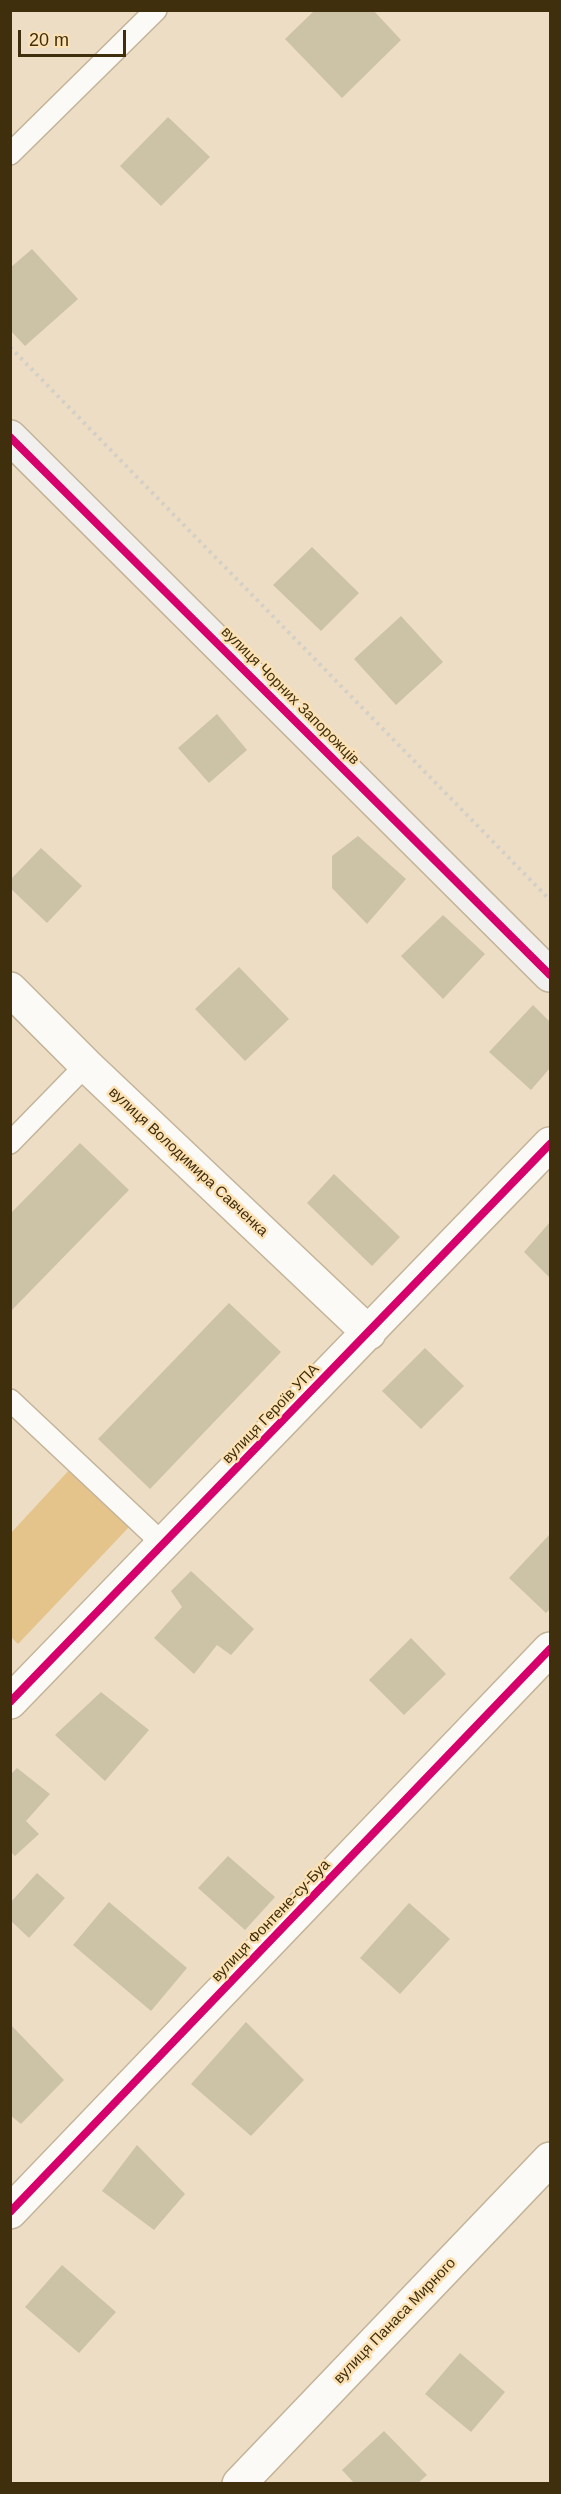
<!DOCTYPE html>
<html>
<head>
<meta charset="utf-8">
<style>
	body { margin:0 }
	#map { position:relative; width:561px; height:2494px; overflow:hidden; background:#ecddc4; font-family:Arial,sans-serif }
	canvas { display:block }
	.frame { position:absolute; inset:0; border:12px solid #402f0d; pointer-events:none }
	.scale { position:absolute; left:18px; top:30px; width:108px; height:27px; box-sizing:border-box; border:3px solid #402f0d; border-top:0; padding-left:8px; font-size:18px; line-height:21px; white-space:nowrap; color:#402f0d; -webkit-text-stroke:4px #fce1b4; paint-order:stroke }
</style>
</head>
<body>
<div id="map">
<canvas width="561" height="2494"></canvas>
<div class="frame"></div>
<div class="scale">20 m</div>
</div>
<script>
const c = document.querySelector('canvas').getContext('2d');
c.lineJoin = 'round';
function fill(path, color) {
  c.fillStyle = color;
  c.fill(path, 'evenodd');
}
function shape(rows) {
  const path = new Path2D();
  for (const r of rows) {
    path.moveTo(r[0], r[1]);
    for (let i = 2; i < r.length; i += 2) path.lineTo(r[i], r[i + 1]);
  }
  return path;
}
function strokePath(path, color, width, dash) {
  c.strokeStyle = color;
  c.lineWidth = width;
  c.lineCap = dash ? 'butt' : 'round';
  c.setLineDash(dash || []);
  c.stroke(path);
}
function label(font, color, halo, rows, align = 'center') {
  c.font = font + ' Arial,sans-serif';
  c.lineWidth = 5;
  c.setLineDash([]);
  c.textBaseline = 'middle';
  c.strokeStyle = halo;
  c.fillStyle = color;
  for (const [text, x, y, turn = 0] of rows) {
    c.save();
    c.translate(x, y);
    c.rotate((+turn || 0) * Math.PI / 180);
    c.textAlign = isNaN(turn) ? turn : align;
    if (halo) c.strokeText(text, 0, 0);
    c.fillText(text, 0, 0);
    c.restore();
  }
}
const green = shape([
	[71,1468,130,1526,18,1644,11,1637,10,1534]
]);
const building = shape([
	[315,10,373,10,401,40,342,98,285,39],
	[168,117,210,157,161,206,120,166],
	[32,249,78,299,25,346,10,330,10,268],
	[312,547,359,593,321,631,273,585],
	[401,616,443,662,396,705,354,659],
	[217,714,247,750,209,783,178,748],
	[358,836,406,879,367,924,332,888,332,856],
	[41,848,82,886,47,923,10,888,10,880],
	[443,915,485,954,443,999,401,956],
	[239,967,289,1019,245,1061,195,1009],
	[533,1005,550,1022,550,1068,531,1090,489,1052],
	[80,1143,129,1190,10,1312,10,1214],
	[334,1174,400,1237,372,1266,307,1203],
	[550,1222,550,1278,524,1252],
	[229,1303,281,1352,150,1489,98,1439],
	[425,1348,464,1386,421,1429,382,1391],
	[550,1534,550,1609,546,1613,509,1578],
	[191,1571,254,1629,231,1655,217,1645,194,1674,154,1638,182,1607,171,1591],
	[411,1638,446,1674,404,1715,369,1680],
	[101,1692,149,1730,105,1781,55,1735],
	[17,1768,50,1794,26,1821,39,1834,15,1856,10,1851,10,1775],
	[228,1856,275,1897,245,1930,198,1888],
	[37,1873,65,1898,29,1938,10,1920,10,1903],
	[109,1902,187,1968,151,2011,73,1945],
	[409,1903,450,1939,400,1994,360,1958],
	[246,2022,304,2080,251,2136,191,2084],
	[10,2024,64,2080,21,2124,10,2115],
	[137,2145,185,2194,154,2230,102,2191],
	[62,2265,116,2312,79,2353,25,2307],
	[460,2353,505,2392,471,2432,425,2394],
	[384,2431,427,2475,417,2484,355,2484,342,2470]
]);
const path = shape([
	[10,347,550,900]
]);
const lane = shape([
	[10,154,156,10],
	[10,1143,86,1065],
	[10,1400,162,1543]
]);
const street = shape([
	[10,989,86,1065,369,1333],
	[10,1702,550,1144],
	[10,2212,550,1649],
	[239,2484,550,2159]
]);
const secondary = shape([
	[10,437,550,975]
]);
const cycleway = shape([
	[10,437,550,975],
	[10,1702,550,1144],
	[10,2212,550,1649]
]);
const streetNames = [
	["вулиця Чорних Запорожців",290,696,45],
	["вулиця Володимира Савченка",188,1162,43],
	["вулиця Героїв УПА",271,1414,-46],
	["вулиця Фонтене-су-Буа",271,1921,-46],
	["вулиця Панаса Мирного",395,2321,-46]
];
fill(green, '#e5c48b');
fill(building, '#ccc2a6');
strokePath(lane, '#c2b399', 24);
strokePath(street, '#c2b399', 36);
strokePath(secondary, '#c2b399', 36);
strokePath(path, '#d5d0c7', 4, [3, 4.5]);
strokePath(lane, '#fcfaf6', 21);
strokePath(street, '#fcfaf6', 33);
strokePath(secondary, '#f1f0ee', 33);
strokePath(cycleway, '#d6006c', 8);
label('15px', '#402f0d', '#fce1b4', streetNames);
</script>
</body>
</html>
